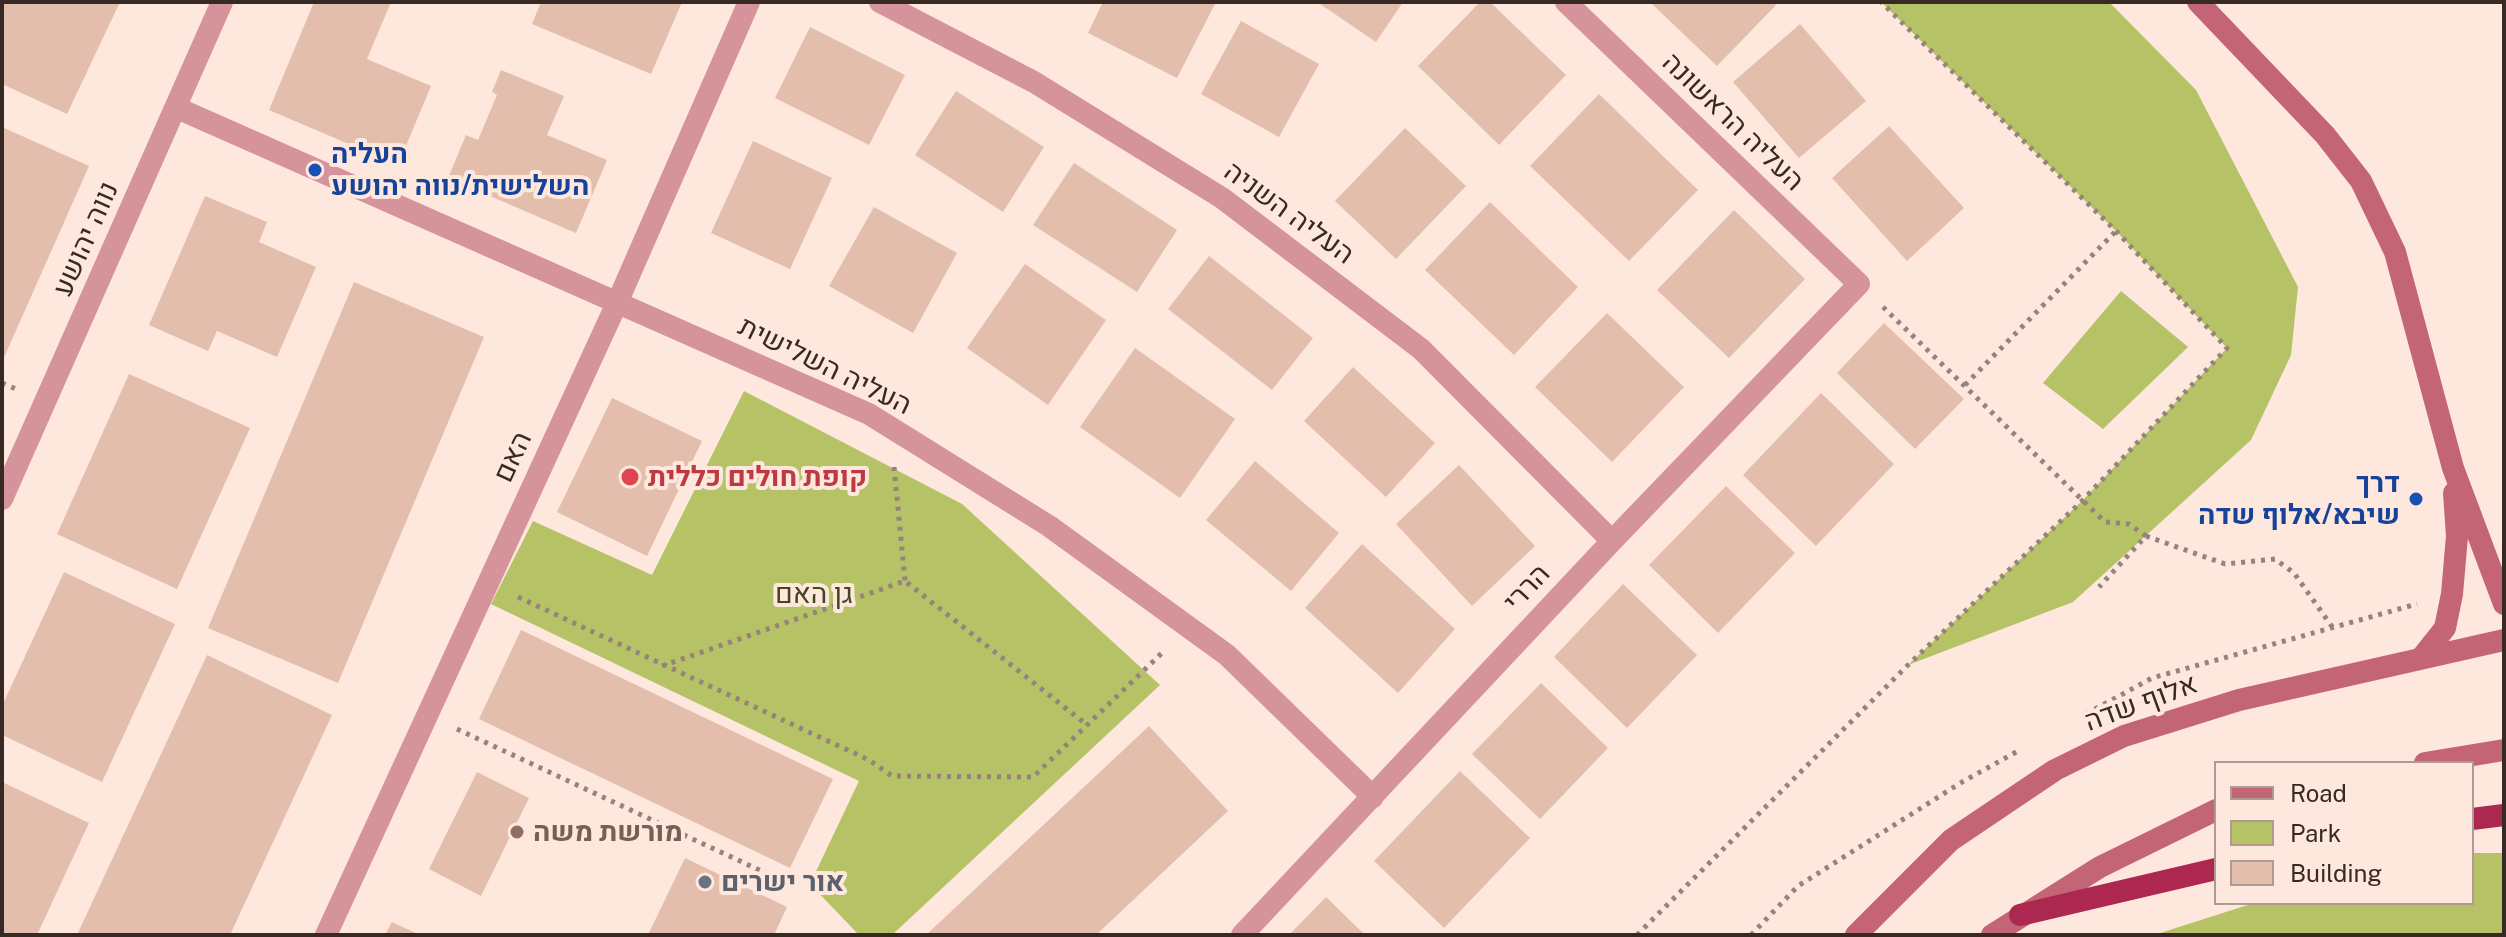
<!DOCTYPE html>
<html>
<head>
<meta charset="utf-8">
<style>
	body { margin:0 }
	#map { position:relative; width:2506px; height:937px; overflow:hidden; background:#fee7dd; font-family:"Public Sans",sans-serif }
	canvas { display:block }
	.frame { position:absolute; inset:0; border:4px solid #372923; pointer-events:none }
	.legend { position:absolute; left:2214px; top:761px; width:260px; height:144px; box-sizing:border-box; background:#fee7dd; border:2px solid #ae9b93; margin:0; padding:10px 14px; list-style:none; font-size:24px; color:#372923 }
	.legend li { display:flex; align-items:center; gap:16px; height:40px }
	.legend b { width:40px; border:2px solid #ae9b93 }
</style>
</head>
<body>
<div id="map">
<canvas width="2506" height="937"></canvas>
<div class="frame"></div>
<ul class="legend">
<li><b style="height:10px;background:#c36576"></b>Road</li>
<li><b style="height:22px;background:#b6c266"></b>Park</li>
<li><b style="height:22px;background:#e3bead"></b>Building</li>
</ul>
</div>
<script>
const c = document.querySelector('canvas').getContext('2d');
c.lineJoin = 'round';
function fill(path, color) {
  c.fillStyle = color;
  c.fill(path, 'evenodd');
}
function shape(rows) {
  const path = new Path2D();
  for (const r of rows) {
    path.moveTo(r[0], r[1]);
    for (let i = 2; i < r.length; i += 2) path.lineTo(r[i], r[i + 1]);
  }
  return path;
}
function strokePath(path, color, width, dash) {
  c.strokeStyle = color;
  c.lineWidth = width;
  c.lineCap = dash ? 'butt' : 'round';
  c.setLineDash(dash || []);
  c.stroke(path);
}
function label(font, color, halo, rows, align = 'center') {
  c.font = font + ' "Public Sans",Heebo,sans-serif';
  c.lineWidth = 8;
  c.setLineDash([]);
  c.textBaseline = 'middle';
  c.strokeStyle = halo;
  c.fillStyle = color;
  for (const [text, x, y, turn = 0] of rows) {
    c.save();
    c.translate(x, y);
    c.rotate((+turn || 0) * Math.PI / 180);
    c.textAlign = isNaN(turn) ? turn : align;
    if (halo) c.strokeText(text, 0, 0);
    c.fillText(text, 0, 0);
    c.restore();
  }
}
const green = shape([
	[1881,2,2109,2,2196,90,2298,287,2291,355,2251,440,2073,602,1908,665,2082,501,2227,348,2116,231],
	[2121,291,2188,347,2103,429,2043,383],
	[744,391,962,504,1160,685,892,935,859,935,810,884,859,781,491,604,533,521,652,575],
	[2472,853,2504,853,2504,935,2154,935,2254,903,2472,903]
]);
const building = shape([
	[2,2,120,2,67,114,2,84],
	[314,2,391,2,367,59,431,86,398,165,269,110],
	[541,2,682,2,651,74,532,24],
	[1103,2,1216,2,1177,78,1088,33],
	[1317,2,1403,2,1376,42],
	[1480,2,1490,2,1566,75,1499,145,1418,66],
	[1654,2,1773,2,1776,5,1717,66,1652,4],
	[1241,21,1319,64,1279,137,1201,94],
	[1800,24,1866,101,1799,158,1733,82],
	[810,27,905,75,869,145,775,98],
	[501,70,564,96,547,135,607,160,576,233,448,178,466,135,478,140,497,95,492,92],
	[956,91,1044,147,1003,212,915,155],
	[1599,94,1698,190,1629,261,1530,166],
	[1889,126,1964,208,1907,261,1832,178],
	[2,127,89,166,2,362],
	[1405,128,1466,186,1396,259,1335,201],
	[753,141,832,178,790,269,711,233],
	[1074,163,1177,230,1137,292,1033,225],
	[205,196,267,222,259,242,316,267,277,357,217,331,208,351,149,325],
	[1490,202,1578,287,1514,355,1425,270],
	[874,207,957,253,913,333,829,286],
	[1734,210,1805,279,1729,358,1657,290],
	[1209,256,1313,338,1272,390,1168,309],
	[1025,264,1106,320,1048,405,967,348],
	[354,282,484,337,338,683,208,628],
	[1607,313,1684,387,1612,462,1535,387],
	[1884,323,1964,399,1915,449,1837,373],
	[1135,348,1235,419,1180,498,1080,427],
	[1353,367,1435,443,1386,497,1304,421],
	[129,374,250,428,177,589,57,534],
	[1821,393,1894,464,1816,546,1743,475],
	[612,398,702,441,647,556,557,512],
	[1255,461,1339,533,1291,591,1206,520],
	[1459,465,1535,546,1472,606,1396,524],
	[1726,486,1795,553,1718,633,1649,565],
	[1362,544,1455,629,1398,693,1305,608],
	[64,572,175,624,102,782,2,735,2,706],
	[1623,584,1697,655,1627,728,1554,657],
	[521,630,833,779,790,868,479,719],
	[207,655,332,715,230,935,77,935],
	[1541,683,1608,748,1540,819,1472,754],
	[1149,726,1228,811,1096,935,926,935],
	[1460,771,1530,838,1444,928,1374,861],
	[477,772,529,798,481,896,429,869],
	[2,782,89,823,37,935,2,935],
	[685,858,787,907,774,935,648,935],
	[1326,897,1365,935,1289,935],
	[392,922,420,935,385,935]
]);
const path = shape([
	[1883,307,2105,522,2129,524,2146,536,2099,587],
	[2,383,16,389],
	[1965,385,2116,231],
	[894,467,905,581],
	[2146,536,2225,564,2275,559,2294,573,2333,628],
	[518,597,869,760,892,776,1033,777,1164,651],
	[662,666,905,581,1087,725],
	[2086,714,2152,678,2417,604],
	[457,729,772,876],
	[1637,935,1908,665,2082,501,2227,348,2116,231,1881,2],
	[1751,935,1798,886,1962,782,2018,751]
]);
const minor = shape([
	[880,2,1034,82,1222,198,1421,349,1612,541],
	[177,108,869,414,1049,526,1227,655,1373,797],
	[2,499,222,2],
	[326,935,617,303,749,2],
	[1242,935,1612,541,1859,284,1566,2]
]);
const secondary = shape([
	[2198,2,2325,135,2361,181,2395,252,2453,468,2504,604],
	[2422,657,2445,628,2452,594,2457,536,2454,493],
	[2425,763,2504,750],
	[1856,935,1951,840,2055,770,2124,736,2239,700,2504,640],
	[1992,935,2100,867,2216,810]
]);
const trunk = shape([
	[2472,819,2504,815],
	[2020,915,2216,869]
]);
const markers = [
	[315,170,8,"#1a4fb4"],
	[630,477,10,"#e0444e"],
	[2416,499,8,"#1a4fb4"],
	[517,832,8,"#8d6e63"],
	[705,882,8,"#6b7280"]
];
const streetNames = [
	["העליה הראשונה",1733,122,44],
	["העליה השניה",1289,213,36],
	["נווה יהושע",86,239,-66],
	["העליה השלישית",825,366,26],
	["האם",513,457,-65],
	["הררי",1527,588,-47],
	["אלוף שדה",2141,703,-20]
];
const transitNames = [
	["העליה",331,154],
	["השלישית/נווה יהושע",331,186],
	["דרך",2400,483,"right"],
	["שיבא/אלוף שדה",2400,515,"right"]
];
const healthNames = [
	["קופת חולים כללית",648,477]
];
const parkNames = [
	["גן האם",814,594]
];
const educationNames = [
	["מורשת משה",533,832]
];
const worshipNames = [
	["אור ישרים",721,882]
];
fill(green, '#b6c266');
fill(building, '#e3bead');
strokePath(path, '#96847c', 5, [4, 6]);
strokePath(minor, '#d5939c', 22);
strokePath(secondary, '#c36576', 22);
strokePath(trunk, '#ad2850', 22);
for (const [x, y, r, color] of markers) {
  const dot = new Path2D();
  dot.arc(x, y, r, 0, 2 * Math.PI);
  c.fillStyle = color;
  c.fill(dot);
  strokePath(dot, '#fee7dd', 3);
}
label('28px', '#372923', '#fee7dd', streetNames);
label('bold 28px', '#164399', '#fee7dd', transitNames, 'left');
label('bold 28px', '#be3a42', '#fee7dd', healthNames, 'left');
label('28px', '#424720', '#fee7dd', parkNames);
label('bold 28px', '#785e54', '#fee7dd', educationNames, 'left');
label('bold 28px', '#5b616d', '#fee7dd', worshipNames, 'left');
</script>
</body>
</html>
